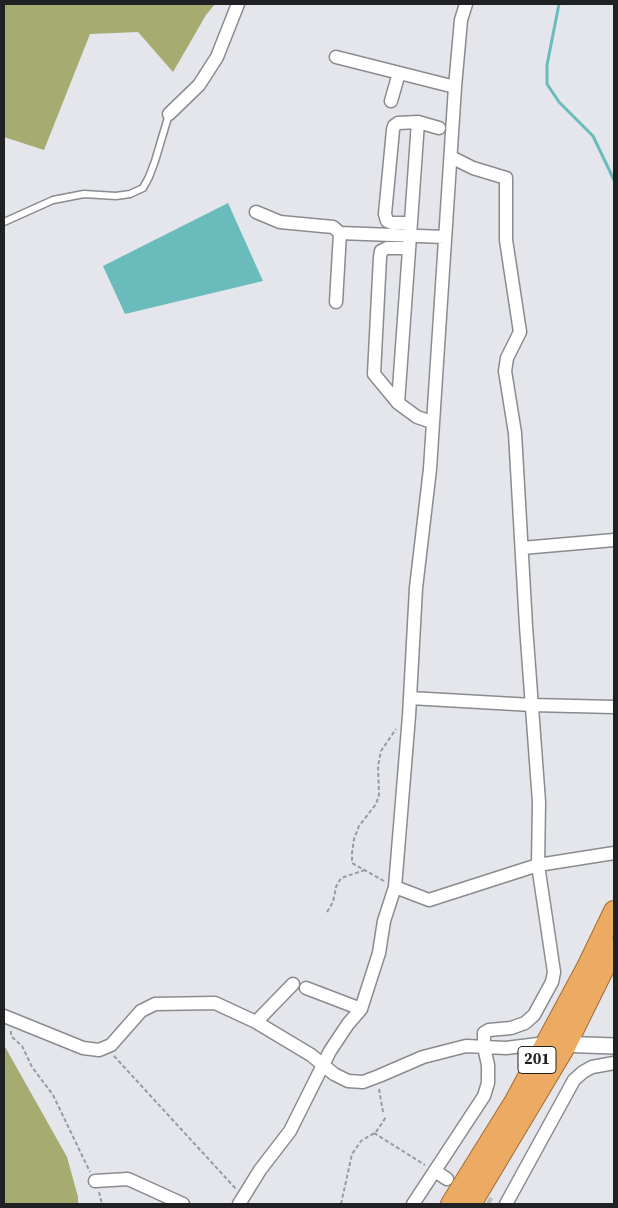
<!DOCTYPE html>
<html>
<head>
<meta charset="utf-8">
<style>
	body { margin:0 }
	#map { position:relative; width:618px; height:1208px; overflow:hidden; background:#e4e6eb; font-family:"Source Serif 4",serif }
	canvas { display:block }
	.frame { position:absolute; inset:0; border:5px solid #202123; pointer-events:none }
</style>
</head>
<body>
<div id="map">
<canvas width="618" height="1208"></canvas>
<div class="frame"></div>
</div>
<script>
const c = document.querySelector('canvas').getContext('2d');
c.lineJoin = 'round';
function fill(path, color) {
  c.fillStyle = color;
  c.fill(path, 'evenodd');
}
function shape(rows) {
  const path = new Path2D();
  for (const r of rows) {
    path.moveTo(r[0], r[1]);
    for (let i = 2; i < r.length; i += 2) path.lineTo(r[i], r[i + 1]);
  }
  return path;
}
function strokePath(path, color, width, dash) {
  c.strokeStyle = color;
  c.lineWidth = width;
  c.lineCap = dash ? 'butt' : 'round';
  c.setLineDash(dash || []);
  c.stroke(path);
}
function label(font, color, halo, rows, align = 'center') {
  c.font = font + ' "Source Serif 4",serif';
  c.lineWidth = 5;
  c.setLineDash([]);
  c.textBaseline = 'middle';
  c.strokeStyle = halo;
  c.fillStyle = color;
  for (const [text, x, y, turn = 0] of rows) {
    c.save();
    c.translate(x, y);
    c.rotate((+turn || 0) * Math.PI / 180);
    c.textAlign = isNaN(turn) ? turn : align;
    if (halo) c.strokeText(text, 0, 0);
    c.fillText(text, 0, 0);
    c.restore();
  }
}
const forest = shape([
	[4,4,215,4,206,15,173,72,138,32,90,34,44,150,4,137],
	[4,1045,67,1157,78,1197,78,1204,4,1204]
]);
const water = shape([
	[228,203,263,281,125,314,103,266]
]);
const stream = shape([
	[559,4,547,65,547,84,559,102,593,136,614,180]
]);
const minorTunnel = shape([
	[471,1193,490,1204]
]);
const path = shape([
	[384,881,352,863,352,853,354,839,359,826,376,804,379,795,378,766,381,751,396,729],
	[327,912,333,902,336,887,341,878,365,870],
	[11,1031,11,1036,22,1046,32,1067,53,1095,90,1172],
	[114,1056,236,1189],
	[379,1089,383,1112],
	[374,1133,425,1165],
	[99,1192,102,1204],
	[341,1204,352,1154,361,1141,376,1132,386,1117]
]);
const service = shape([
	[4,222,53,200,84,194,116,196,130,194,143,188,149,177,155,161,169,114]
]);
const minor = shape([
	[336,57,455,87],
	[391,101,399,73],
	[169,114,199,85,217,57,238,4],
	[418,122,439,128],
	[256,212,280,222,333,227,340,233],
	[409,248,387,248,381,251,380,257,374,374,398,403,410,236,418,122,398,123,394,126,393,130,385,214,387,221,392,223,411,223],
	[336,302,340,233,445,237],
	[398,403,417,417,432,422],
	[522,548,614,540],
	[410,698,532,705,614,707],
	[395,887,429,900,538,865,614,853],
	[306,988,361,1009],
	[4,1016,83,1048,99,1050,111,1045,141,1011,155,1004,215,1003,256,1022,311,1055,334,1074,348,1081,363,1082,379,1076,423,1057,466,1046,506,1048,546,1043],
	[256,1022,293,984],
	[435,1171,447,1179],
	[95,1181,128,1179,183,1204],
	[239,1204,260,1170,290,1131,330,1051,348,1024,361,1009,379,953,384,921,395,887,409,716,416,588,430,469,455,87,461,20,466,4],
	[413,1204,484,1096,488,1083,488,1065,484,1047,484,1033,489,1030,511,1028,525,1023,534,1015,552,982,554,972,538,865,539,802,526,626,515,433,505,371,507,358,520,332,506,240,506,178,473,168,451,157],
	[506,1204,574,1080,583,1072,592,1067,614,1063]
]);
const tertiary = shape([
	[558,1044,614,1046]
]);
const trunk = shape([
	[451,1204,515,1101,587,967,614,911],
	[471,1204,566,1045,614,948]
]);
const shields = [
	[537,1060,38]
];
const shieldNames = [
	["201",537,1060]
];
fill(forest, '#a6ab70');
fill(water, '#6abcbc');
strokePath(stream, '#6abcbc', 3);
strokePath(minorTunnel, '#bdbfc3', 12, [12, 6]);
strokePath(service, '#898b8f', 9);
strokePath(minor, '#898b8f', 15);
strokePath(tertiary, '#898b8f', 18);
strokePath(trunk, '#a16c33', 22);
strokePath(path, '#989a9e', 2, [4, 2.5]);
strokePath(service, '#fff', 6);
strokePath(minor, '#fff', 12);
strokePath(tertiary, '#fff', 15);
strokePath(trunk, '#ecaa62', 20);
for (const [x, y, w] of shields) {
  const box = new Path2D();
  box.roundRect(x - w / 2, y - 13.5, w, 27, 4);
  c.fillStyle = '#fff';
  c.fill(box);
  strokePath(box, '#202123', 1);
}
label('bold 16px', '#202123', null, shieldNames);
</script>
</body>
</html>
